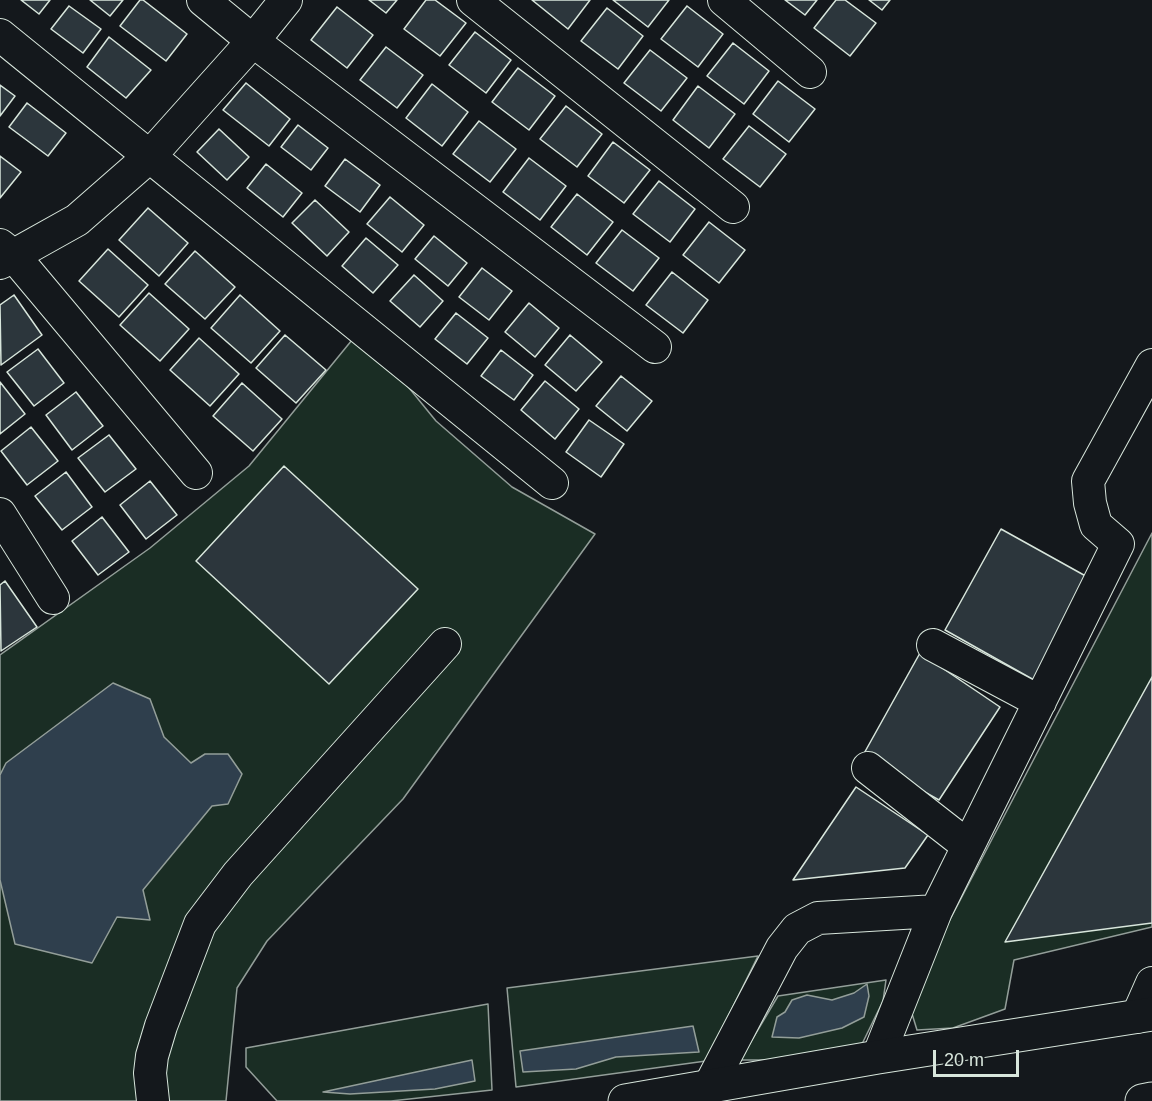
<!DOCTYPE html>
<html>
<head>
<meta charset="utf-8">
<style>
	body { margin:0 }
	#map { position:relative; width:1152px; height:1101px; overflow:hidden; background:#14181c; font-family:Helvetica,sans-serif }
	canvas { display:block }
	.scale { position:absolute; left:933px; top:1050px; width:86px; height:27px; box-sizing:border-box; border:3px solid #d8e6dc; border-top:0; padding-left:8px; font-size:18px; line-height:21px; white-space:nowrap; color:#d8e6dc; -webkit-text-stroke:4px #14181c; paint-order:stroke }
</style>
</head>
<body>
<div id="map">
<canvas width="1152" height="1101"></canvas>
<div class="scale">20 m</div>
</div>
<script>
const c = document.querySelector('canvas').getContext('2d');
c.lineJoin = 'round';
function fill(path, color) {
  c.fillStyle = color;
  c.fill(path, 'evenodd');
}
function shape(rows) {
  const path = new Path2D();
  for (const r of rows) {
    path.moveTo(r[0], r[1]);
    for (let i = 2; i < r.length; i += 2) path.lineTo(r[i], r[i + 1]);
  }
  return path;
}
function strokePath(path, color, width, dash) {
  c.strokeStyle = color;
  c.lineWidth = width;
  c.lineCap = dash ? 'butt' : 'round';
  c.setLineDash(dash || []);
  c.stroke(path);
}
const green = shape([
	[361,329,436,421,512,487,595,534,403,799,267,941,237,988,226,1101,0,1101,0,655,150,548,249,466,361,329],
	[1152,533,1152,927,1014,960,1005,1009,953,1028,917,1030,909,1004,920,977,1152,533],
	[758,956,706,1061,516,1087,507,988,758,956],
	[886,980,883,1001,861,1046,775,1060,740,1060,778,996,886,980],
	[488,1004,492,1090,391,1101,277,1101,246,1067,246,1048,488,1004]
]);
const water = shape([
	[113,683,150,699,164,737,191,763,205,754,228,754,242,774,228,804,212,806,143,890,150,920,117,917,92,963,15,944,0,880,0,775,6,763,113,683],
	[867,984,869,996,864,1017,842,1028,799,1038,772,1037,777,1017,785,1012,792,1000,807,995,832,1000,854,993,867,984],
	[693,1026,699,1052,616,1057,576,1069,523,1072,520,1051,693,1026],
	[472,1060,475,1081,435,1089,350,1094,323,1092,472,1060]
]);
const building = shape([
	[21,0,50,0,39,14,21,0],
	[90,0,123,0,110,16,90,0],
	[140,0,143,0,187,34,166,61,120,26,140,0],
	[369,0,397,0,386,13,369,0],
	[426,0,435,0,466,23,440,56,404,29,426,0],
	[532,0,590,0,568,29,532,0],
	[613,0,669,0,648,27,613,0],
	[785,0,817,0,805,15,785,0],
	[836,0,845,0,876,23,850,56,814,28,836,0],
	[869,0,890,0,882,10,869,0],
	[69,6,101,29,83,53,51,29,69,6],
	[687,6,723,34,698,67,661,39,687,6],
	[337,7,373,35,347,68,311,40,337,7],
	[607,8,643,36,618,69,581,41,607,8],
	[475,32,511,60,486,93,449,65,475,32],
	[109,37,151,70,126,98,87,67,109,37],
	[733,43,769,71,744,104,707,76,733,43],
	[386,47,423,75,397,108,360,80,386,47],
	[650,50,687,78,661,111,624,83,650,50],
	[518,68,555,96,529,130,492,102,518,68],
	[778,81,815,109,789,142,753,114,778,81],
	[246,83,290,119,269,146,223,110,246,83],
	[432,84,468,112,442,146,406,118,432,84],
	[0,85,15,96,0,116,0,85],
	[698,86,735,114,709,148,673,120,698,86],
	[27,103,66,133,48,156,9,127,27,103],
	[566,106,602,134,577,167,540,139,566,106],
	[479,121,516,149,490,182,453,154,479,121],
	[298,125,328,148,311,170,281,147,298,125],
	[749,126,786,154,760,187,723,159,749,126],
	[219,129,249,157,227,180,197,152,219,129],
	[613,142,650,170,624,203,588,176,613,142],
	[0,156,21,172,0,198,0,156],
	[529,158,566,186,540,220,503,192,529,158],
	[345,159,380,185,360,212,325,186,345,159],
	[266,164,302,193,283,217,247,188,266,164],
	[659,181,695,209,670,242,633,214,659,181],
	[577,194,613,222,587,255,551,227,577,194],
	[390,197,424,225,402,252,367,224,390,197],
	[315,200,349,232,327,256,292,223,315,200],
	[148,208,188,243,159,276,119,240,148,208],
	[709,222,745,250,719,283,683,255,709,222],
	[622,230,659,258,633,291,596,263,622,230],
	[434,236,467,263,448,286,415,259,434,236],
	[366,238,398,265,373,293,342,266,366,238],
	[108,249,148,285,119,317,79,281,108,249],
	[195,251,235,287,205,319,165,284,195,251],
	[482,268,512,291,489,320,459,297,482,268],
	[672,272,708,300,683,333,646,305,672,272],
	[414,275,443,301,420,327,390,301,414,275],
	[149,293,189,329,160,361,120,325,149,293],
	[14,295,42,335,1,365,0,305,14,295],
	[240,295,280,331,251,363,211,328,240,295],
	[529,303,559,328,535,357,505,332,529,303],
	[456,313,488,338,467,364,435,339,456,313],
	[285,335,326,370,296,403,256,368,285,335],
	[570,335,602,362,576,391,545,365,570,335],
	[199,338,239,374,210,406,170,370,199,338],
	[38,349,64,383,34,406,7,372,38,349],
	[501,350,533,375,514,400,481,376,501,350],
	[621,376,652,401,627,431,596,406,621,376],
	[545,381,579,409,555,439,521,410,545,381],
	[0,382,25,414,0,434,0,382],
	[242,383,282,419,253,451,213,416,242,383],
	[76,392,103,426,72,450,46,415,76,392],
	[589,420,624,444,601,477,566,452,589,420],
	[31,427,58,461,27,485,1,451,31,427],
	[109,435,136,469,105,492,78,458,109,435],
	[284,466,418,589,329,684,196,561,284,466],
	[66,472,92,507,62,530,35,496,66,472],
	[150,481,177,515,146,539,120,505,150,481],
	[102,517,129,552,98,575,72,541,102,517],
	[1001,529,1091,579,1034,680,945,630,1001,529],
	[5,581,37,627,1,651,0,585,5,581],
	[920,653,1000,707,939,800,862,757,920,653],
	[1152,677,1152,923,1005,942,1152,677],
	[856,787,928,835,905,868,793,880,856,787]
]);
const minor = shape([
	[203,0,253,41,655,347],
	[473,0,733,207],
	[724,0,810,72],
	[0,35,552,483],
	[0,245,14,256,196,473],
	[0,263,77,220,149,157,253,41,286,0],
	[0,514,53,598],
	[933,645,1040,702],
	[868,768,968,846],
	[1137,1017,1152,983],
	[878,1057,936,911,1118,544,1096,525,1090,503,1088,481,1152,365],
	[709,1087,782,948,797,929,818,918,936,911],
	[153,1101,150,1073,152,1056,161,1026,200,924,238,874,445,644]
]);
const major = shape([
	[625,1101,878,1057,1152,1014],
	[1142,1101,1152,1099]
]);
fill(green, '#1a2d24');
strokePath(green, '#939e99', 1.5);
fill(water, '#2f3f4d');
strokePath(water, '#939e99', 1.5);
fill(building, '#2c363c');
strokePath(building, '#d8e6dc', 1.5);
strokePath(minor, '#d8e6dc', 34);
strokePath(major, '#d8e6dc', 35);
strokePath(minor, '#14181c', 32);
strokePath(major, '#14181c', 33);
</script>
</body>
</html>
